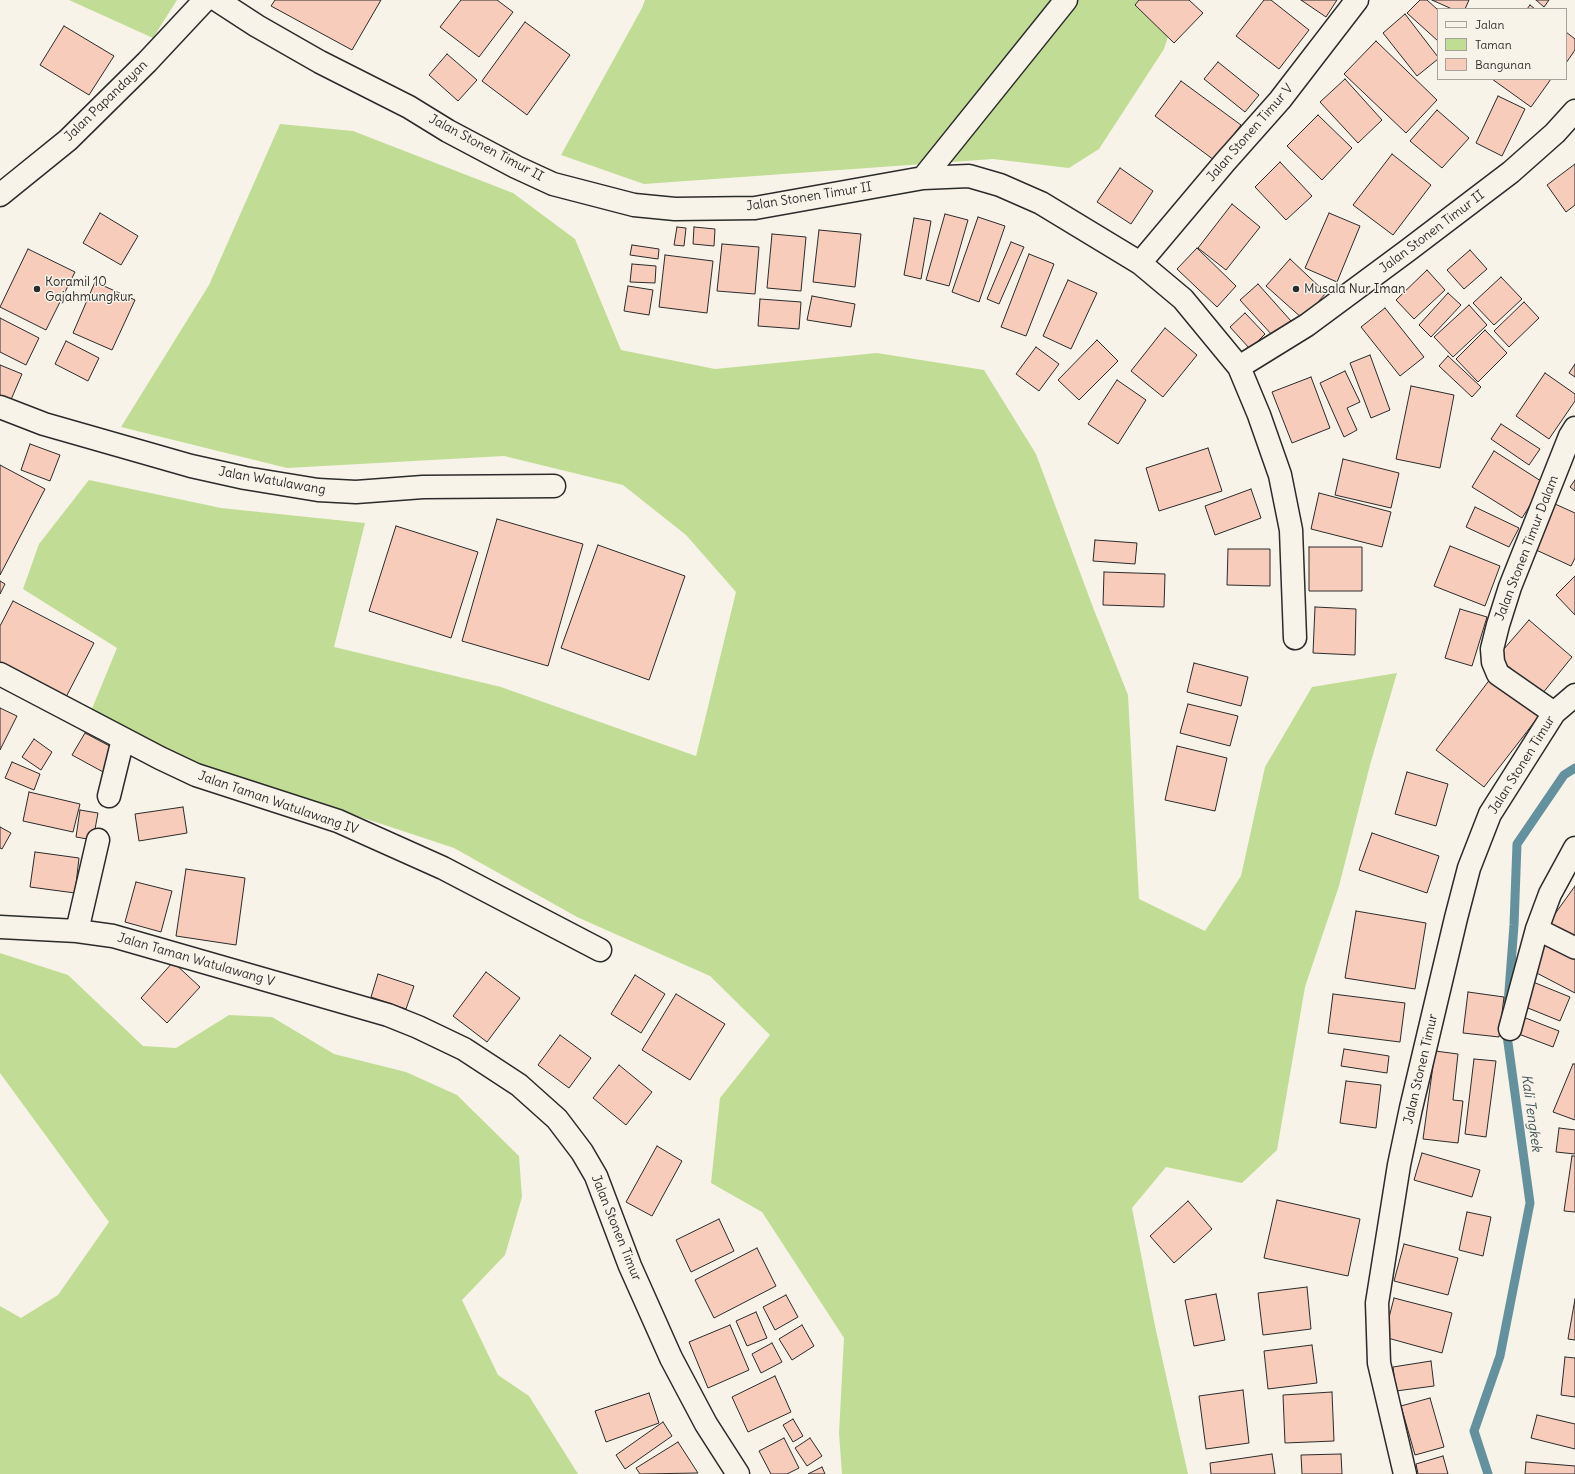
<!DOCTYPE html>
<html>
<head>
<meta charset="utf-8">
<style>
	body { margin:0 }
	#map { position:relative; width:1575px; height:1474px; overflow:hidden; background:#f7f3e8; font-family:Delius,sans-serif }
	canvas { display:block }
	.legend { position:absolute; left:1437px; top:8px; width:130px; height:72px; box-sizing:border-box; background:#f7f3e8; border:1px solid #a5a39c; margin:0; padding:5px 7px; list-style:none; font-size:12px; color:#2b2b2b }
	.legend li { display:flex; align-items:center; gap:8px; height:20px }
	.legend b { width:20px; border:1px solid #a5a39c }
</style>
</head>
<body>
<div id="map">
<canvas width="1575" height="1474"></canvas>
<ul class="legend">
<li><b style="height:5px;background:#f7f3e8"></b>Jalan</li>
<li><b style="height:11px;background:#c1dd95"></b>Taman</li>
<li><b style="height:11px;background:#f8ccbb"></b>Bangunan</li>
</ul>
</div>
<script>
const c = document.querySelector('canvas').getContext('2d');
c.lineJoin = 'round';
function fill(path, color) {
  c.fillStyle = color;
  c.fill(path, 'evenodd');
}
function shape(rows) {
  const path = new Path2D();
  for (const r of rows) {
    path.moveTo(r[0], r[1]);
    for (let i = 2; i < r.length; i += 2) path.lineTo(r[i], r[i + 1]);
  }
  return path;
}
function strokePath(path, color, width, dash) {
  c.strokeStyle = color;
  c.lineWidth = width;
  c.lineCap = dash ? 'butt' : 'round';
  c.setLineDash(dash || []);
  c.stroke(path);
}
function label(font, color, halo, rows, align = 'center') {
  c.font = font + ' Delius,sans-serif';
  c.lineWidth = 3;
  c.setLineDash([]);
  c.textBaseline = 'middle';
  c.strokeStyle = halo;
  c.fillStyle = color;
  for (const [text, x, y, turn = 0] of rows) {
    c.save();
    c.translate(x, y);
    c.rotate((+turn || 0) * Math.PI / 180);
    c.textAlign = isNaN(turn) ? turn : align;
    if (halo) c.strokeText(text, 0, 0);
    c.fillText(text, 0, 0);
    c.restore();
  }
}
const green = shape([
	[69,0,177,0,153,38],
	[645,0,1180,0,1164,49,1099,149,1069,168,993,159,644,184,561,155,642,8],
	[280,124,353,131,513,193,575,239,621,350,715,369,877,353,984,370,1036,454,1094,610,1128,695,1139,899,1205,931,1241,876,1265,767,1312,687,1397,673,1370,765,1339,886,1305,987,1277,1150,1242,1183,1166,1167,1132,1208,1155,1326,1188,1474,842,1474,839,1433,844,1338,762,1212,711,1183,720,1098,770,1035,710,976,577,917,454,848,164,752,89,716,117,648,23,589,39,544,89,480,221,508,365,523,334,647,501,687,696,756,736,592,686,535,623,485,504,456,287,468,121,427,209,285],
	[0,953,68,975,143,1046,176,1048,229,1015,272,1017,334,1054,406,1072,457,1095,519,1156,522,1197,505,1255,462,1300,498,1375,529,1396,578,1474,0,1474,0,1306,21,1318,58,1295,109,1222,0,1073]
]);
const stream = shape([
	[1508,1004,1514,925,1517,844,1564,775,1575,768],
	[1488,1474,1474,1431,1500,1356,1530,1203,1506,1028]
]);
const building = shape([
	[275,0,381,0,352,50,271,6,275,0],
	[461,0,497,0,513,12,479,57,440,27,461,0],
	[1139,0,1189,0,1203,13,1174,43,1135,5,1139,0],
	[1264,0,1271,0,1309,30,1279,69,1236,36,1264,0],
	[1301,0,1337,0,1326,17,1301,0],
	[1420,0,1427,0,1438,10,1438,41,1407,13,1420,0],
	[1432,0,1469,0,1465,9,1452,9,1432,0],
	[1536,0,1549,0,1544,7,1536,0],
	[1530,5,1535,9,1527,9,1530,5],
	[1405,14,1438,57,1438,59,1417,76,1383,33,1405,14],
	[525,22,570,55,527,115,482,81,525,22],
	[64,26,114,56,89,95,40,65,64,26],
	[1566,32,1575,39,1575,50,1566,63,1566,32],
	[1376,41,1437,100,1406,133,1344,74,1376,41],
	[447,54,477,80,458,101,429,75,447,54],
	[1218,62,1259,95,1245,112,1204,79,1218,62],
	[1345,79,1382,120,1358,143,1320,102,1345,79],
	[1492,79,1551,79,1531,107,1492,79],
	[1181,81,1241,125,1214,160,1155,116,1181,81],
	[1498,96,1525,109,1502,156,1476,143,1498,96],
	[1437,110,1469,138,1442,168,1410,141,1437,110],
	[1318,115,1352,148,1322,180,1287,146,1318,115],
	[1392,154,1431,185,1393,235,1353,205,1392,154],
	[1280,162,1312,196,1286,220,1255,187,1280,162],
	[1575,164,1575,205,1566,212,1547,185,1575,164],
	[1120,168,1153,191,1131,224,1097,202,1120,168],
	[1232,204,1260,227,1226,270,1198,248,1232,204],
	[100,213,138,236,121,265,83,243,100,213],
	[1329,213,1360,226,1337,282,1305,268,1329,213],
	[945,214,968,220,949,286,926,280,945,214],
	[978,217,1005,226,979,302,952,292,978,217],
	[914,218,931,221,921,279,904,275,914,218],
	[677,227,686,228,684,246,674,245,677,227],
	[694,227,715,229,714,246,693,244,694,227],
	[819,230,861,234,855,287,813,282,819,230],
	[772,234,806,237,801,291,767,288,772,234],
	[1011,242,1024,247,999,304,987,299,1011,242],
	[722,244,759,247,755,294,717,291,722,244],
	[632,245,659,249,658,259,630,255,632,245],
	[1197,248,1236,286,1217,307,1177,269,1197,248],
	[28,249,75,272,46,330,0,307,28,249],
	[1470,250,1487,269,1464,289,1447,270,1470,250],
	[1029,254,1054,264,1026,336,1001,327,1029,254],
	[665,255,713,261,707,313,659,307,665,255],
	[1290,259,1326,293,1303,319,1266,286,1290,259],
	[632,264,656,266,655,283,630,282,632,264],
	[1427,270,1445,290,1414,319,1396,300,1427,270],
	[1501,277,1522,299,1494,325,1473,303,1501,277],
	[1068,280,1097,293,1071,349,1043,336,1068,280],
	[95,282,135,300,112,350,73,333,95,282],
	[1258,284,1291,321,1273,336,1240,300,1258,284],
	[628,286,653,290,649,315,624,311,628,286],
	[1448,293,1461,305,1431,337,1419,325,1448,293],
	[812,296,855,304,851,327,807,320,812,296],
	[760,299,801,302,799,329,758,326,760,299],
	[1524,302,1539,318,1509,347,1494,331,1524,302],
	[1469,305,1487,325,1453,357,1434,337,1469,305],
	[1385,308,1424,357,1400,376,1361,327,1385,308],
	[1245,313,1265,334,1250,349,1230,327,1245,313],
	[0,318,39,338,26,365,0,352,0,318],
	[1165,328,1197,355,1163,397,1131,371,1165,328],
	[1485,330,1507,353,1478,382,1456,359,1485,330],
	[1097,340,1118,361,1079,400,1058,380,1097,340],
	[66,341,99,358,88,381,55,364,66,341],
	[1036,347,1059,364,1039,391,1016,374,1036,347],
	[1370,355,1390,410,1371,418,1350,363,1370,355],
	[1448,356,1481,387,1472,397,1439,366,1448,356],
	[1575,364,1575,377,1569,373,1575,364],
	[0,365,22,374,10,402,0,398,0,365],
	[1345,371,1360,402,1347,408,1357,430,1344,437,1320,383,1345,371],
	[1545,373,1575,394,1575,401,1549,439,1516,416,1545,373],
	[1311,377,1330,428,1292,443,1272,392,1311,377],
	[1117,380,1146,400,1118,444,1088,424,1117,380],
	[1411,386,1454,395,1440,468,1396,459,1411,386],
	[1501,424,1540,449,1529,465,1491,439,1501,424],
	[30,444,60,455,50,481,21,470,30,444],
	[1208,448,1222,491,1159,511,1146,468,1208,448],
	[1494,451,1544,483,1522,518,1472,487,1494,451],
	[1343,459,1399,473,1391,508,1335,495,1343,459],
	[0,465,45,489,0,575,0,465],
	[1575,480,1575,491,1570,487,1575,480],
	[1251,489,1261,518,1215,535,1205,506,1251,489],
	[1319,493,1391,512,1382,547,1311,529,1319,493],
	[1555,504,1575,513,1575,558,1571,566,1534,549,1555,504],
	[1475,507,1519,528,1509,547,1466,527,1475,507],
	[497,519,583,544,548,666,462,641,497,519],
	[396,526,478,552,451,638,369,611,396,526],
	[1095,540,1137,543,1135,564,1093,561,1095,540],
	[598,545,685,576,649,680,561,648,598,545],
	[1450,546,1500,566,1485,606,1434,586,1450,546],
	[1309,547,1362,547,1362,591,1309,591,1309,547],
	[1228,549,1270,549,1270,586,1227,585,1228,549],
	[1104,572,1165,574,1164,607,1103,605,1104,572],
	[1575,576,1575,615,1556,595,1575,576],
	[0,581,5,584,0,594,0,581],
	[13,601,94,643,65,699,0,666,0,626,13,601],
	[1315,607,1356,609,1355,655,1313,653,1315,607],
	[1460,609,1487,617,1472,666,1445,658,1460,609],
	[1529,620,1572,657,1542,694,1497,657,1529,620],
	[1194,663,1248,677,1241,706,1187,692,1194,663],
	[1491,678,1539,716,1484,787,1436,750,1491,678],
	[1188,704,1238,716,1230,746,1180,733,1188,704],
	[0,708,17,716,0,750,0,708],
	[85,733,117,750,105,773,72,755,85,733],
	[34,739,52,752,41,770,22,757,34,739],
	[1177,746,1227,758,1215,811,1165,800,1177,746],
	[12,762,40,774,34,790,5,778,12,762],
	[1407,772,1448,784,1436,826,1395,814,1407,772],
	[29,792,80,804,73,832,23,821,29,792],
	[183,807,187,833,139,841,135,814,183,807],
	[80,810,98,813,93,840,76,837,80,810],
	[0,827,11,833,2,849,0,848,0,827],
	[1372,833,1439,856,1427,893,1359,870,1372,833],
	[35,852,79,858,75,893,30,887,35,852],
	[186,869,245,878,236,945,176,936,186,869],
	[136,882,172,891,161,932,125,922,136,882],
	[1575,886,1575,945,1547,925,1575,886],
	[1356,911,1426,923,1415,989,1345,978,1356,911],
	[1547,941,1575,955,1575,993,1531,970,1547,941],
	[173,962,200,987,167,1023,141,998,173,962],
	[486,972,520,998,487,1042,453,1016,486,972],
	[378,974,414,986,406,1009,371,997,378,974],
	[635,975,665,994,641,1033,611,1014,635,975],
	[1533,982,1570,997,1560,1021,1523,1006,1533,982],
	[1468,992,1504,997,1499,1037,1463,1033,1468,992],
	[676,994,725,1024,690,1080,642,1050,676,994],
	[1333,994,1405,1003,1400,1042,1328,1033,1333,994],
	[1523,1017,1559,1031,1553,1047,1516,1033,1523,1017],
	[560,1035,591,1058,569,1088,538,1065,560,1035],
	[1344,1049,1389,1056,1387,1073,1341,1066,1344,1049],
	[1435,1051,1458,1054,1453,1100,1463,1101,1458,1143,1423,1139,1435,1051],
	[1474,1059,1496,1061,1486,1137,1465,1134,1474,1059],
	[1573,1064,1575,1064,1575,1120,1553,1112,1573,1064],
	[619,1065,652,1092,626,1125,593,1098,619,1065],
	[1346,1081,1381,1085,1376,1128,1340,1123,1346,1081],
	[1559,1128,1575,1130,1575,1154,1556,1152,1559,1128],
	[657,1146,682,1161,652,1216,626,1202,657,1146],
	[1422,1153,1480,1170,1472,1197,1414,1180,1422,1153],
	[1572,1156,1575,1156,1575,1212,1564,1211,1572,1156],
	[1277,1200,1360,1219,1348,1276,1264,1258,1277,1200],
	[1188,1201,1212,1229,1174,1263,1150,1236,1188,1201],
	[1467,1212,1491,1217,1483,1256,1459,1250,1467,1212],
	[719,1219,734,1251,691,1272,676,1240,719,1219],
	[1404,1244,1458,1258,1448,1295,1394,1281,1404,1244],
	[757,1248,776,1286,714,1318,695,1280,757,1248],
	[1307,1287,1311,1329,1263,1335,1258,1293,1307,1287],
	[1216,1294,1225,1340,1194,1346,1185,1300,1216,1294],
	[786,1295,798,1317,775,1330,763,1307,786,1295],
	[1394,1298,1452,1313,1442,1353,1384,1337,1394,1298],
	[1575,1299,1575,1340,1568,1339,1575,1299],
	[756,1312,767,1338,747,1346,736,1321,756,1312],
	[730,1325,749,1370,708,1388,689,1342,730,1325],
	[802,1325,814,1346,792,1360,779,1339,802,1325],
	[772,1343,782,1362,761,1373,752,1354,772,1343],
	[1312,1345,1317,1383,1268,1389,1264,1351,1312,1345],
	[1565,1357,1575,1358,1575,1397,1561,1395,1565,1357],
	[1431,1361,1434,1386,1396,1391,1393,1367,1431,1361],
	[775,1376,791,1412,748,1432,732,1397,775,1376],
	[1243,1390,1249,1443,1206,1449,1199,1396,1243,1390],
	[1332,1392,1334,1441,1285,1443,1283,1395,1332,1392],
	[649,1393,659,1423,606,1442,595,1411,649,1393],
	[1430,1398,1444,1447,1415,1455,1401,1406,1430,1398],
	[1537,1415,1575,1424,1575,1449,1531,1438,1537,1415],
	[793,1419,803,1436,793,1442,783,1425,793,1419],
	[663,1422,672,1436,625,1469,616,1455,663,1422],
	[784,1438,799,1468,787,1474,771,1474,759,1451,784,1438],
	[810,1438,822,1456,807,1466,795,1448,810,1438],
	[678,1442,698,1473,640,1474,636,1468,678,1442],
	[1272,1454,1275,1474,1211,1474,1210,1463,1272,1454],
	[1341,1454,1342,1474,1302,1474,1301,1455,1341,1454],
	[1443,1456,1448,1474,1418,1474,1416,1464,1443,1456],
	[1526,1462,1575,1466,1575,1474,1525,1474,1526,1462],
	[822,1467,825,1474,808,1474,822,1467]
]);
const pedestrian = shape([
	[1537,929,1575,948]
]);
const minor = shape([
	[217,0,257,26,320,62,409,107,448,131,516,167,553,184,634,205,675,209,755,208,923,178,969,176,1000,185,1041,203,1140,263,1183,299,1239,367],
	[923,178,1066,0],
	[1140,263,1225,162,1280,100,1357,0],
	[0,407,44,424,191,466,245,478,318,490,356,492,423,487,554,486],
	[1295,638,1291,530,1280,475,1259,415,1239,367,1307,325,1407,251,1511,172,1555,133,1575,111],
	[0,674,160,758,196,775,338,821,443,868,600,950],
	[1554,713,1498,674,1493,662,1492,649,1498,625,1510,587,1570,436,1575,428],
	[109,796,123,739],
	[0,927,77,931,113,936,388,1015,418,1027,464,1049,519,1085,557,1119,582,1152,596,1176,630,1266,671,1358,706,1424,738,1474],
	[77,931,98,840],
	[1510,1029,1537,929,1550,894,1575,848],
	[1405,1474,1379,1363,1377,1303,1399,1165,1411,1108,1456,918,1469,868,1490,814,1554,713,1575,695]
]);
const secondary = shape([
	[0,195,68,140,147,62,205,0]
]);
const markers = [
	[37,289,4,"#2b2b2b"],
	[1296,289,4,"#2b2b2b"]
];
const streetNames = [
	["Jalan Papandayan",106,101,-44],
	["Jalan Stonen Timur V",1250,133,-49],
	["Jalan Stonen Timur II",486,148,28],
	["Jalan Stonen Timur II",809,197,-9],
	["Jalan Stonen Timur II",1432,232,-37],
	["Jalan Watulawang",272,481,10],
	["Jalan Stonen Timur Dalam",1527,548,-69],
	["Jalan Stonen Timur",1522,765,-58],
	["Jalan Taman Watulawang IV",278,803,19],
	["Jalan Taman Watulawang V",196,960,16],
	["Jalan Stonen Timur",1421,1069,-77],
	["Jalan Stonen Timur",616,1228,68]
];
const poiNames = [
	["Koramil 10",45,282],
	["Gajahmungkur",45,297],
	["Musala Nur Iman",1304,289]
];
const waterNames = [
	["Kali Tengkek",1531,1113,82]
];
fill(green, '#c1dd95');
strokePath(stream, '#63919d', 9);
fill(building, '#f8ccbb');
strokePath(building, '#2b2b2b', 1);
strokePath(pedestrian, '#2b2b2b', 24);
strokePath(minor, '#2b2b2b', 25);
strokePath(secondary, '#2b2b2b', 25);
strokePath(pedestrian, '#f7f3e8', 21);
strokePath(minor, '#f7f3e8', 22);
strokePath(secondary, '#f7f3e8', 22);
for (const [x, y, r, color] of markers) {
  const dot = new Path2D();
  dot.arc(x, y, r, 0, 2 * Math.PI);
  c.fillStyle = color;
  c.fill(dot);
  strokePath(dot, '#f7f3e8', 1.5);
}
label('13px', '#2b2b2b', '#f7f3e8', streetNames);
label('13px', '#2b2b2b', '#f7f3e8', poiNames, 'left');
label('italic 14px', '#42565a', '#f7f3e8', waterNames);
</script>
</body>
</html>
